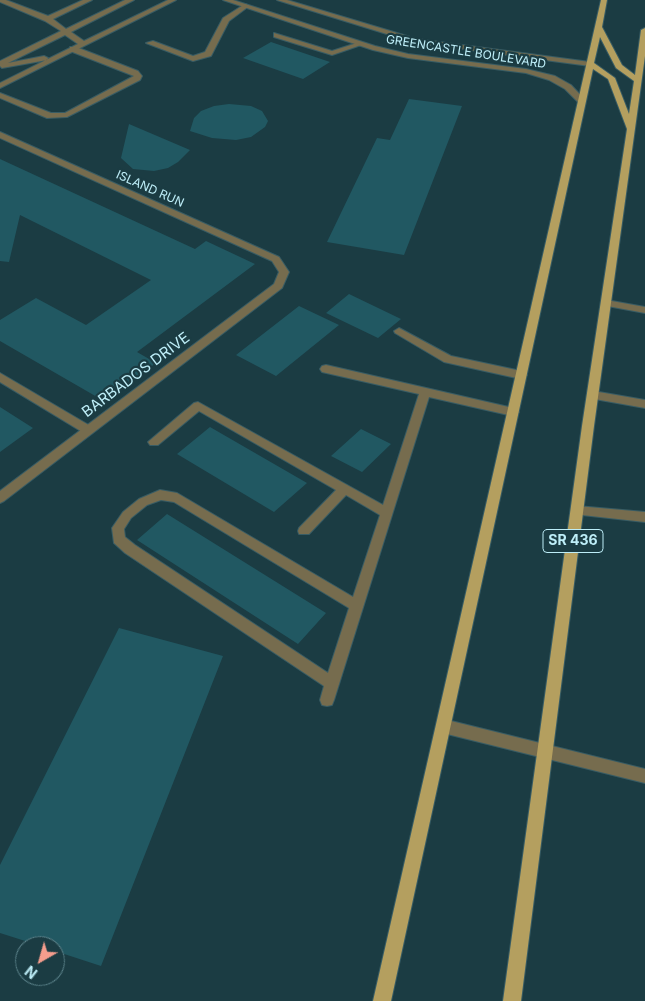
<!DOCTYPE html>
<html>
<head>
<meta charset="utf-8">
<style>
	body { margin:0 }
	#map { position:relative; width:645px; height:1001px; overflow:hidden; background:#1b3c43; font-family:Inter,sans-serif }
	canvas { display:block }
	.north { position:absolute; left:15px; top:936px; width:50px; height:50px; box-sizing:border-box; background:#1b3c43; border:1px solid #5c838b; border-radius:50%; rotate:218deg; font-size:14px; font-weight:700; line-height:20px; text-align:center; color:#beeef8 }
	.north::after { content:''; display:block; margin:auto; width:18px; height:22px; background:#f49d8d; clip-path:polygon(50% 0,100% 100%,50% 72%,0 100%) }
</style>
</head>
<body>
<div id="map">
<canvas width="645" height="1001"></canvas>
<div class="north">N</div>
</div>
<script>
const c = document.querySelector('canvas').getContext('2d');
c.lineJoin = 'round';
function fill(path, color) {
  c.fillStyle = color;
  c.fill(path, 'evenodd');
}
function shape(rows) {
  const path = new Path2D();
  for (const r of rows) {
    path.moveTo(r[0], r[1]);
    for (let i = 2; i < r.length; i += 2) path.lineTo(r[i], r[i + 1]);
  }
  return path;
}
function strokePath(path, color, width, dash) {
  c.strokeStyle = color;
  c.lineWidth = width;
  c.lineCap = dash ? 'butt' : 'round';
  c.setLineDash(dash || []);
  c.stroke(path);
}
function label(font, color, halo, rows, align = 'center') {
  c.font = font + ' Inter,sans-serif';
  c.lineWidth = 4.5;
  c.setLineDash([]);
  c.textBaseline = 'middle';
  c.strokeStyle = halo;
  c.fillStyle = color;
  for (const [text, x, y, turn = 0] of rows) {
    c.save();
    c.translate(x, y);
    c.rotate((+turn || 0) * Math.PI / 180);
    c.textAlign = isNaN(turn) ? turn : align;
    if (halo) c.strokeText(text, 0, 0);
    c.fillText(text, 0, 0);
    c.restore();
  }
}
const building = shape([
	[271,42,330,62,303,79,243,58],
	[409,99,462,106,404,255,327,242,377,138,390,140],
	[229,104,251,106,262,111,268,121,265,127,251,137,236,140,212,138,190,131,194,118,201,111,214,106],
	[129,124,190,150,178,162,168,168,154,171,133,169,121,158],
	[0,159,195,249,206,241,255,264,137,352,156,363,104,401,0,341,0,320,36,298,86,325,151,280,20,215,9,262,0,261],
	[349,294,401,319,378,338,326,313],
	[299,306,339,325,276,376,236,355],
	[0,407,33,428,0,452],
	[210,427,307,483,274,512,177,454],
	[361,429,391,444,362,472,331,456],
	[167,514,326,613,298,644,137,540],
	[119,628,223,656,101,966,55,951,55,946,41,946,0,933,0,865]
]);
const service = shape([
	[245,4,249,6,229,21,211,56,193,61,146,43,153,41,193,56,205,52,223,18,245,4],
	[274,33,332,51,360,42,364,44,332,55,274,37,274,33],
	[70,47,76,47,138,71,142,76,140,80,67,117,47,118,0,98,0,93,51,113,65,113,134,76,70,51,70,47],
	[606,300,645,307,645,313,602,305,602,301,606,300],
	[399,328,451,356,521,371,527,375,521,379,444,362,395,333,394,331,399,328],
	[326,365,513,408,519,412,513,416,429,397,334,700,332,705,327,706,322,705,320,700,324,686,125,553,114,543,112,528,123,512,139,499,160,490,177,493,353,597,380,515,346,495,309,534,299,534,298,531,299,528,336,490,199,411,158,445,150,445,148,442,194,403,198,402,383,505,419,394,322,372,320,369,322,366,326,365],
	[161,500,174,502,349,608,328,673,135,545,125,537,124,529,131,518,147,505,161,500],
	[0,373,92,427,94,430,92,433,84,433,0,382,0,373],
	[593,391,645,400,645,408,589,398,587,395,593,391],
	[577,506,645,512,645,522,573,514,571,511,573,508,577,506]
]);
const minor = shape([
	[0,0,6,0,48,16,83,0,92,0,53,19,66,29,125,0,134,0,71,32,84,41,168,0,176,0,0,88,0,83,78,44,65,35,8,63,44,56,48,58,47,60,2,68,0,66,0,61,61,31,45,21,0,2,0,0],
	[223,0,233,0,375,46,408,54,526,69,555,76,571,85,586,101,579,103,565,89,549,80,526,73,408,58,373,50,223,0],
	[277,0,287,0,417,39,590,62,594,64,590,66,416,43,277,0],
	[0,132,279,257,289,272,282,288,4,501,0,503,0,491,274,284,279,272,272,261,0,138,0,132],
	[443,719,645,769,645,783,443,733,438,731,436,726,438,721,443,719]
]);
const primary = shape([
	[601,0,607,0,602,27,622,65,635,75,641,30,645,28,645,56,594,426,521,1001,503,1001,582,426,627,129,608,79,593,69,391,1001,373,1001,601,0],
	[600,37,616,68,634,81,629,114,615,78,594,63,600,37]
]);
const farStreetnames = [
	["GREENCASTLE BOULEVARD",466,52,9],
	["ISLAND RUN",150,189,24]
];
const shields = [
	[573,541,60]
];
const shieldNames = [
	["SR 436",573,541]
];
const streetNames = [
	["BARBADOS DRIVE",136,375,-37]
];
fill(building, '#215862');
strokePath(service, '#385c64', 2);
strokePath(minor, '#385c64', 2);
strokePath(primary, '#385c64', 2);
fill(service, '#766c4e');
fill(minor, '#766c4e');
fill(primary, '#b49f5f');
label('12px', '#beeef8', '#1b3c43', farStreetnames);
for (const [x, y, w] of shields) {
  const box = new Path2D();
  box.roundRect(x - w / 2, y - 11.5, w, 23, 4);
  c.fillStyle = '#1b3c43';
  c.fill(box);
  strokePath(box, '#beeef8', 1);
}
label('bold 14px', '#beeef8', null, shieldNames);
label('15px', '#beeef8', '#1b3c43', streetNames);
</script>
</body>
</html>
